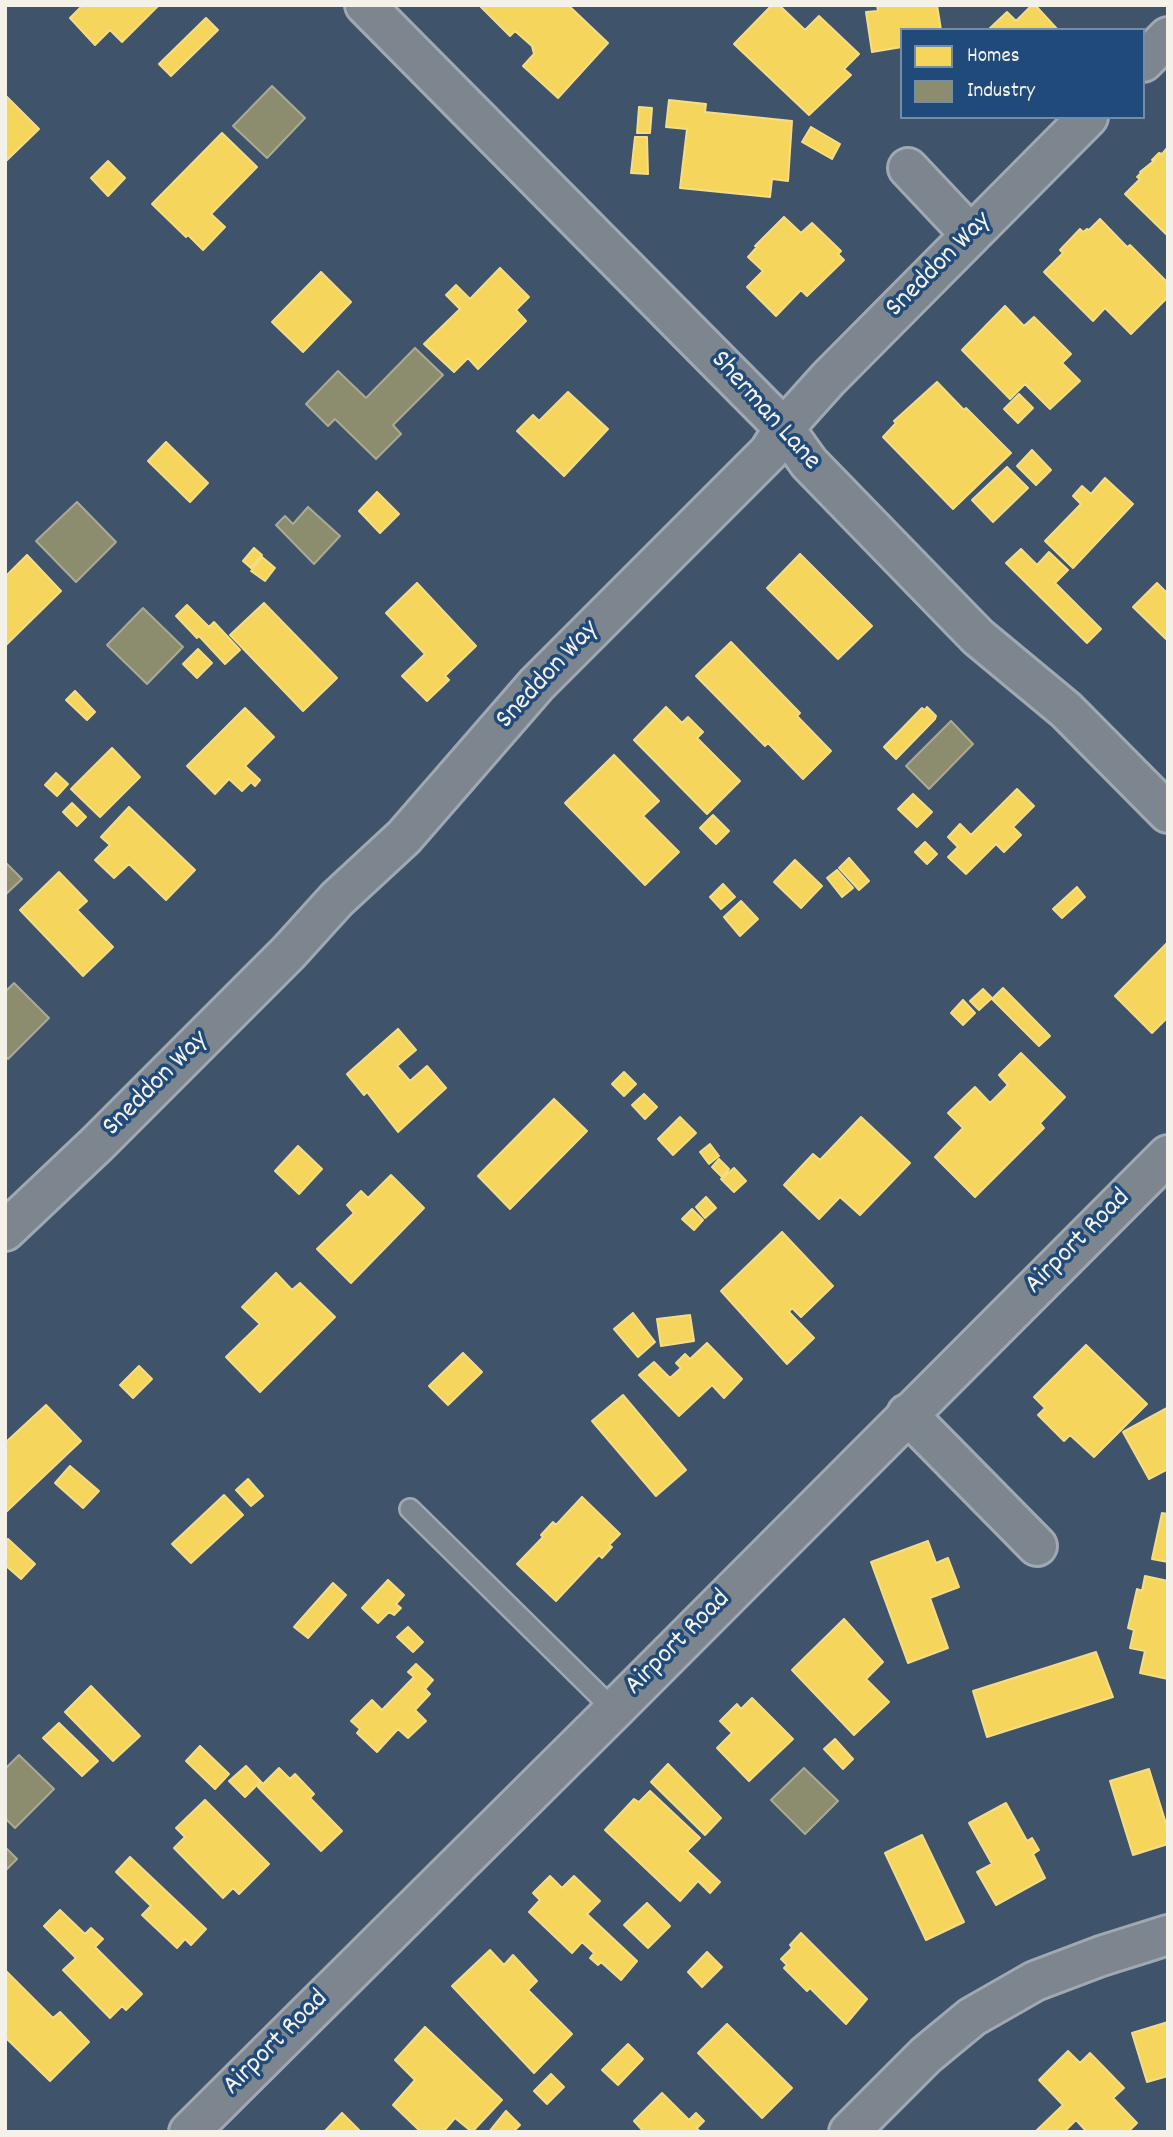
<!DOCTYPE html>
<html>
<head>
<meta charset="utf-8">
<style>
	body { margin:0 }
	#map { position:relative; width:1173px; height:2137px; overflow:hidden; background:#3f536a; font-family:Dekko,sans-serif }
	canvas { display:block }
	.frame { position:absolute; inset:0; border:7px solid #f4f1e8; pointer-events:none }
	.legend { position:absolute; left:900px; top:28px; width:245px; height:91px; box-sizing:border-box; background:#1f4a7a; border:2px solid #748da6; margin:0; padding:9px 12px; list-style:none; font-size:21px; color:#f4f1e8 }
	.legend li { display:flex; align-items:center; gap:14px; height:35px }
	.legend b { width:35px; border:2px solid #748da6 }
</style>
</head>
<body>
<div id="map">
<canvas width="1173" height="2137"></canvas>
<div class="frame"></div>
<ul class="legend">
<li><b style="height:19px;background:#f6d55c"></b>Homes</li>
<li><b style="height:19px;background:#8c8c6e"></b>Industry</li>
</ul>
</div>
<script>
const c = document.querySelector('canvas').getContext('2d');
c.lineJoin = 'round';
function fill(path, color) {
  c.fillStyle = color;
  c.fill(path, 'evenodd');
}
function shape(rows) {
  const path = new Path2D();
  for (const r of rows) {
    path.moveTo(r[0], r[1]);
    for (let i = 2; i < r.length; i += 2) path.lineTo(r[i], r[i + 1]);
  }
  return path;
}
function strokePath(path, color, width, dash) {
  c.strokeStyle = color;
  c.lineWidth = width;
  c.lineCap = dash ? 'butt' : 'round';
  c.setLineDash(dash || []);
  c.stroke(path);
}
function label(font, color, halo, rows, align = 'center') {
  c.font = font + ' Dekko,sans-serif';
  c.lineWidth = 7;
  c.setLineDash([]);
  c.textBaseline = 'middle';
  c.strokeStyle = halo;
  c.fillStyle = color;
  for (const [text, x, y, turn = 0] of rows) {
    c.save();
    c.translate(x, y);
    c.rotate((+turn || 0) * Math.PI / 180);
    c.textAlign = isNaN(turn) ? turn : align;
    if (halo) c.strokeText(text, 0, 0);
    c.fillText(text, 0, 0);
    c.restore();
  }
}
const homes = shape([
	[83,5,159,5,122,42,110,30,95,45,70,18,83,5],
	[479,5,568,5,608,43,558,98,523,66,534,54,532,46,515,31,510,36,479,5],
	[772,5,779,5,805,30,819,16,859,54,844,69,851,75,809,115,734,44,772,5],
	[877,5,937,5,941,30,902,30,902,47,872,52,866,12,878,11,877,5],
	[1032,5,1035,5,1058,30,988,30,1007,12,1016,21,1032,5],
	[206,18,218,30,171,76,159,64,206,18],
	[5,95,39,129,5,162,5,95],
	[669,100,706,104,705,112,792,121,788,181,772,179,770,197,680,188,687,129,666,127,669,100],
	[639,107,652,108,650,133,637,133,639,107],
	[811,127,840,144,832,159,802,142,811,127],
	[222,133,257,167,211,214,225,227,203,250,188,235,186,237,152,204,222,133],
	[635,137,647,137,648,174,631,173,635,137],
	[1166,149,1168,151,1168,236,1125,194,1140,179,1137,177,1142,172,1140,172,1155,160,1152,160,1159,153,1162,154,1166,149],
	[108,161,125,178,108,196,91,178,108,161],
	[784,217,801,233,812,223,841,251,838,254,844,260,807,296,801,290,776,316,747,287,763,271,748,257,757,247,755,246,784,217],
	[1100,219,1127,247,1130,245,1168,283,1168,297,1131,334,1105,308,1093,321,1044,272,1063,253,1060,250,1080,229,1083,232,1087,229,1089,230,1100,219],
	[500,268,529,297,516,310,526,321,478,369,468,358,454,372,424,344,460,309,446,295,456,285,470,299,500,268],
	[321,272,351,302,303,352,272,322,321,272],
	[1005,306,1024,326,1034,317,1071,354,1062,363,1080,381,1050,409,1025,384,1010,399,962,350,1005,306],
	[937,382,964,410,966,408,1011,453,953,509,883,437,896,423,894,421,937,382],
	[568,392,608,429,564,476,517,431,533,415,539,421,568,392],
	[1019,394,1033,408,1018,423,1004,409,1019,394],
	[166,442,208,483,190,502,148,461,166,442],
	[1032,450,1051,470,1036,485,1017,466,1032,450],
	[1007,467,1028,488,993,522,972,500,1007,467],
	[1105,478,1133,504,1073,568,1045,541,1081,504,1073,496,1082,486,1091,494,1105,478],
	[377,492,399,514,380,533,359,511,377,492],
	[254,548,262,555,251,568,243,561,254,548],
	[1021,549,1037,565,1049,552,1068,570,1055,583,1101,629,1087,643,1006,563,1021,549],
	[800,554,872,626,838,659,767,588,800,554],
	[27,555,61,591,5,646,5,577,27,555],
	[262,557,275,568,265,581,251,571,262,557],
	[417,583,476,646,445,676,449,680,427,701,402,676,425,654,386,613,417,583],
	[1157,583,1168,594,1168,641,1133,607,1157,583],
	[264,603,337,678,303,711,230,635,264,603],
	[187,605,209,627,214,622,240,650,225,664,199,636,197,638,176,616,187,605],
	[731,642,800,713,797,716,831,751,803,779,768,743,765,746,696,676,731,642],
	[198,649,212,663,197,678,183,664,198,649],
	[75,691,95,712,87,720,66,700,75,691],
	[666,707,682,723,688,717,703,732,697,738,740,781,707,814,634,740,666,707],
	[927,707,936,716,935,719,896,759,884,747,922,708,925,710,927,707],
	[245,708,274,737,245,766,260,780,255,786,251,782,242,791,229,779,215,794,187,766,245,708],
	[112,748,140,777,100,817,71,789,112,748],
	[614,755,659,801,643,816,679,852,645,885,565,803,614,755],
	[56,773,68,784,57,796,45,785,56,773],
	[1017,789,1034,806,1013,827,1021,835,1004,852,996,844,966,874,948,857,958,847,948,837,960,824,971,835,1017,789],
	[913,794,932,812,917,827,898,809,913,794],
	[72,803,86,817,77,826,63,812,72,803],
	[129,807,195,870,166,900,129,864,114,878,95,860,110,845,101,837,129,807],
	[713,815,729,831,716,844,700,828,713,815],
	[925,842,937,854,927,864,915,852,925,842],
	[849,858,869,881,859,890,839,868,849,858],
	[795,860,822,886,801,908,774,882,795,860],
	[837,870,853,888,842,897,827,878,837,870],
	[59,872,87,901,77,910,113,947,83,976,20,910,59,872],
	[723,884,735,897,721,909,710,897,723,884],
	[1077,887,1085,897,1062,918,1053,909,1077,887],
	[741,901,758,919,740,936,724,917,741,901],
	[1168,942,1168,1017,1152,1033,1115,996,1168,942],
	[1003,988,1050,1036,1039,1046,992,999,1003,988],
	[983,989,992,998,979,1010,970,1001,983,989],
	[963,1000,975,1013,963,1025,951,1013,963,1000],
	[398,1029,416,1050,397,1066,410,1081,427,1066,446,1088,398,1132,367,1092,364,1095,347,1074,398,1029],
	[1021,1053,1065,1097,1040,1123,1044,1128,975,1197,935,1157,963,1128,948,1113,975,1087,990,1103,1008,1085,999,1075,1021,1053],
	[624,1072,636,1084,624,1096,612,1084,624,1072],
	[644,1094,657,1107,645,1119,632,1105,644,1094],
	[554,1099,587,1131,510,1209,478,1176,554,1099],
	[680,1117,696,1133,673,1155,658,1139,680,1117],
	[861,1117,910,1163,860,1215,840,1197,819,1219,784,1185,813,1154,820,1160,861,1117],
	[710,1144,719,1156,709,1164,700,1152,710,1144],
	[298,1146,322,1169,299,1194,275,1171,298,1146],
	[719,1159,729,1169,722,1177,712,1167,719,1159],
	[734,1168,746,1181,734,1192,721,1179,734,1168],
	[391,1175,424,1208,351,1283,317,1249,354,1213,347,1205,361,1191,368,1198,391,1175],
	[706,1197,716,1208,705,1218,696,1207,706,1197],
	[692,1209,703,1220,694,1230,682,1219,692,1209],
	[782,1232,833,1286,801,1317,792,1308,789,1312,814,1338,787,1364,721,1291,782,1232],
	[276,1273,292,1290,300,1283,335,1317,260,1392,226,1357,260,1324,242,1307,276,1273],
	[633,1313,655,1342,638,1357,614,1329,633,1313],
	[690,1315,694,1341,661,1346,657,1319,690,1315],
	[707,1343,742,1379,724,1398,712,1385,679,1416,639,1375,654,1362,670,1378,681,1368,676,1363,685,1354,690,1359,707,1343],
	[1086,1345,1147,1404,1094,1457,1070,1435,1064,1441,1038,1415,1045,1408,1034,1397,1086,1345],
	[463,1353,482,1372,448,1405,429,1386,463,1353],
	[139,1366,152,1379,133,1398,120,1385,139,1366],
	[623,1395,686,1470,656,1496,592,1421,623,1395],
	[46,1405,81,1441,6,1512,5,1443,46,1405],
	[1167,1408,1168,1469,1149,1479,1123,1432,1167,1408],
	[70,1466,99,1491,83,1508,55,1483,70,1466],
	[248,1479,263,1496,251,1506,236,1490,248,1479],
	[224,1495,243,1515,191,1563,172,1544,224,1495],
	[582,1497,620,1534,609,1545,612,1547,602,1558,599,1555,556,1601,517,1564,543,1537,541,1535,553,1522,556,1525,582,1497],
	[1162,1513,1168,1514,1168,1562,1152,1559,1162,1513],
	[8,1539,35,1564,21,1579,5,1565,5,1542,8,1539],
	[928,1541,936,1563,948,1558,959,1587,930,1598,948,1648,908,1663,871,1562,928,1541],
	[1145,1576,1168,1581,1168,1679,1140,1673,1145,1651,1130,1648,1134,1630,1128,1628,1137,1589,1142,1591,1145,1576],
	[388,1580,404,1595,396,1604,401,1608,394,1615,389,1612,378,1623,362,1608,388,1580],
	[333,1583,346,1595,308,1638,294,1627,333,1583],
	[844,1619,883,1662,866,1679,889,1702,854,1735,792,1670,844,1619],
	[408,1627,423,1642,413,1652,397,1637,408,1627],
	[1096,1652,1113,1697,987,1737,973,1691,1096,1652],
	[416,1664,433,1680,425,1689,430,1694,415,1710,426,1721,408,1738,398,1729,377,1752,357,1733,360,1729,351,1721,372,1700,382,1710,414,1677,408,1672,416,1664],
	[91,1686,140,1736,113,1761,65,1712,91,1686],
	[752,1698,793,1739,749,1781,717,1748,732,1733,720,1721,737,1704,741,1709,752,1698],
	[59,1723,98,1761,82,1776,43,1738,59,1723],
	[835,1739,853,1759,843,1769,824,1749,835,1739],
	[200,1746,229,1774,215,1789,186,1761,200,1746],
	[668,1764,721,1818,705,1835,651,1782,668,1764],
	[246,1766,263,1784,279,1768,290,1779,295,1774,314,1794,310,1798,342,1831,321,1851,258,1787,259,1783,245,1797,229,1781,246,1766],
	[1149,1769,1168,1830,1168,1844,1133,1855,1110,1781,1149,1769],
	[650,1791,700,1838,687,1851,720,1882,710,1893,698,1881,680,1901,605,1830,634,1799,639,1802,650,1791],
	[205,1800,269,1864,239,1894,233,1888,223,1898,174,1848,185,1837,176,1828,205,1800],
	[1006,1803,1027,1841,1032,1838,1039,1850,1033,1854,1045,1878,996,1905,977,1872,992,1864,969,1823,1006,1803],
	[922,1835,964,1922,926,1940,885,1853,922,1835],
	[130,1857,206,1929,191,1945,185,1939,177,1948,142,1915,151,1906,116,1872,130,1857],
	[550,1876,562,1888,574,1876,600,1901,587,1914,637,1961,621,1980,601,1962,598,1965,590,1958,594,1953,582,1942,572,1953,529,1912,540,1900,533,1893,550,1876],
	[647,1903,670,1926,648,1948,624,1925,647,1903],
	[60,1910,85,1934,91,1928,103,1939,95,1947,142,1994,126,2010,122,2006,110,2018,63,1970,76,1958,44,1926,60,1910],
	[801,1933,867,1999,846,2024,810,1988,807,1991,784,1968,787,1965,781,1959,792,1948,790,1945,801,1933],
	[490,1950,504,1965,513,1955,537,1981,528,1990,572,2034,534,2073,452,1986,490,1950],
	[707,1952,722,1967,702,1987,688,1972,707,1952],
	[5,1970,53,2018,60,2012,89,2042,50,2081,5,2037,5,1970],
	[1168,2022,1168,2076,1147,2082,1132,2033,1168,2022],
	[727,2024,792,2088,762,2118,698,2053,727,2024],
	[425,2027,502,2100,472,2132,455,2118,443,2132,421,2132,393,2105,415,2080,395,2060,425,2027],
	[628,2044,643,2059,618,2085,602,2070,628,2044],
	[1068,2051,1080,2063,1090,2053,1124,2088,1113,2098,1137,2123,1128,2132,1087,2132,1076,2120,1064,2132,1036,2131,1063,2105,1039,2080,1068,2051],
	[551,2074,564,2087,547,2104,534,2091,551,2074],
	[662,2093,689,2120,696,2113,704,2121,697,2128,700,2132,644,2132,634,2121,662,2093],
	[506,2111,520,2125,513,2132,489,2132,506,2111],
	[342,2113,361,2132,324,2132,342,2113]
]);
const industry = shape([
	[272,86,305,118,267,158,233,126,272,86],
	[415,348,443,375,393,425,401,434,376,459,335,419,328,426,306,404,338,371,366,398,415,348],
	[77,502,116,542,76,582,36,541,77,502],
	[308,507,340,536,314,564,276,525,285,516,293,524,308,507],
	[143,608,183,647,147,684,107,645,143,608],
	[951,721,973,744,929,789,906,766,951,721],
	[5,862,22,879,5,895,5,862],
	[14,983,49,1018,8,1059,5,1056,5,992,14,983],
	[19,1755,54,1789,15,1828,5,1818,5,1769,19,1755],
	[804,1768,838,1801,805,1834,771,1800,804,1768],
	[5,1847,17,1859,5,1871,5,1847]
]);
const service = shape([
	[410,1509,614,1710]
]);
const minor = shape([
	[365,5,784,428,809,463,978,637,1066,710,1168,813],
	[1143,62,1168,37],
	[908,168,971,235],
	[5,1231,97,1144,289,952,337,899,404,837,537,684,769,452,784,428,828,379,1088,117],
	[907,1414,1037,1546],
	[849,2132,926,2055,972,2017,1035,1981,1101,1956,1168,1935]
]);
const tertiary = shape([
	[189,2132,614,1710,1168,1155]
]);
const streetNames = [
	["Sneddon Way",940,266,-45],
	["Sherman Lane",764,412,48],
	["Sneddon Way",549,676,-47],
	["Sneddon Way",157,1085,-45],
	["Airport Road",1079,1243,-45],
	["Airport Road",679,1644,-45],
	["Airport Road",277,2044,-45]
];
fill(homes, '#f6d55c');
strokePath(homes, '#f5dd86', 2);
fill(industry, '#8c8c6e');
strokePath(industry, '#abaa93', 2);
strokePath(service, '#a0a9b2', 24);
strokePath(minor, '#a0a9b2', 44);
strokePath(tertiary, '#a0a9b2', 44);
strokePath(service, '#7d868e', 19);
strokePath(minor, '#7d868e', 38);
strokePath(tertiary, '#7d868e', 38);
label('28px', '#f4f1e8', '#1f4a7a', streetNames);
</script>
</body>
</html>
